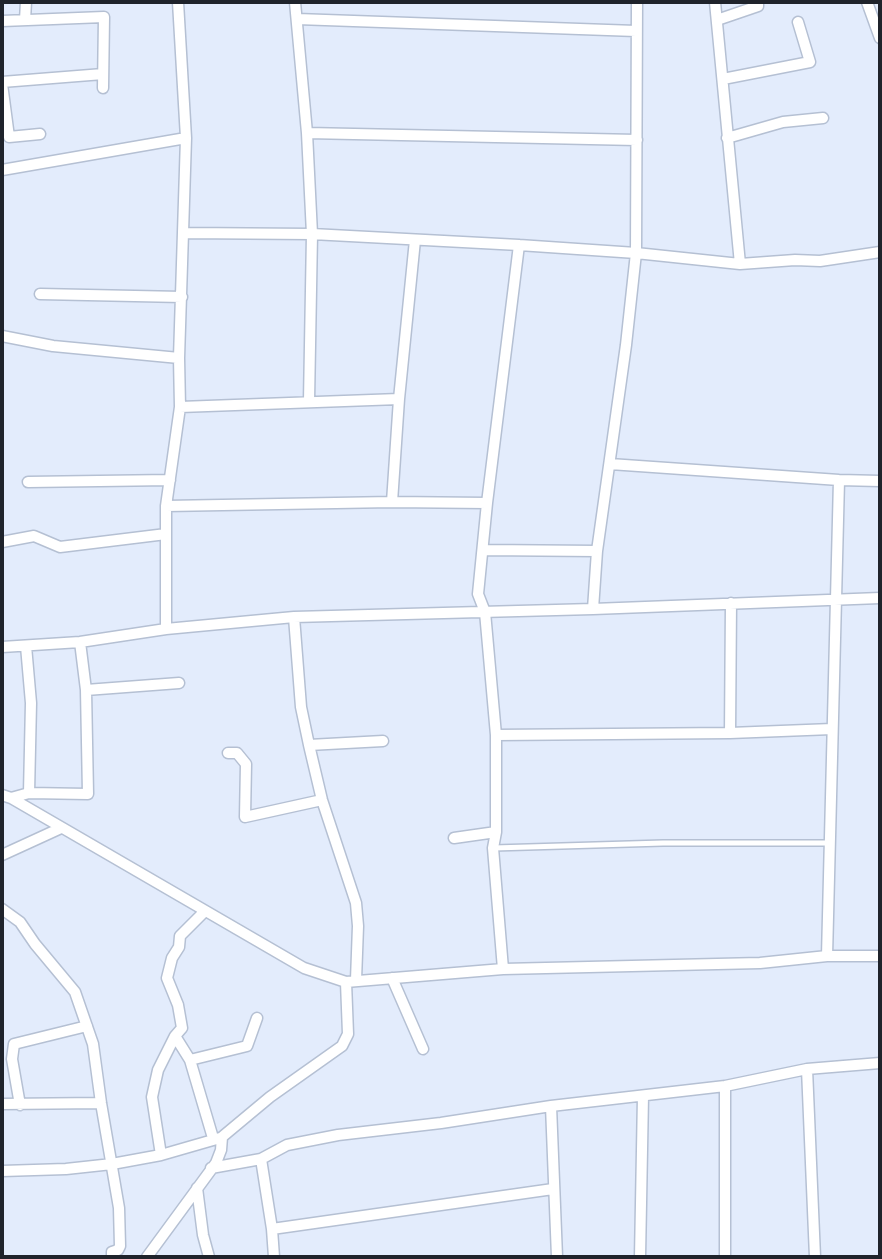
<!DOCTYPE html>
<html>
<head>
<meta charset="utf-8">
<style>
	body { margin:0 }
	#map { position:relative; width:882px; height:1259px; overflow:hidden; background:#e3ecfc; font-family:Inter,sans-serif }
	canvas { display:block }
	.frame { position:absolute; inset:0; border:4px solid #1f232b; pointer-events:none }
</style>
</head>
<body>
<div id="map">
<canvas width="882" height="1259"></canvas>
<div class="frame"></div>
</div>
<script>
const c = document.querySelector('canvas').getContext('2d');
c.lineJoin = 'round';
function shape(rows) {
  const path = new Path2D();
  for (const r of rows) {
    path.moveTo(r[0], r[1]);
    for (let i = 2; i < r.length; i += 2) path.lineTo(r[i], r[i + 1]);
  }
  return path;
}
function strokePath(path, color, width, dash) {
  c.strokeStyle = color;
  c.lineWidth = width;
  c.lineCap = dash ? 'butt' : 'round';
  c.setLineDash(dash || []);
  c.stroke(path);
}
const service = shape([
	[494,848,663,843,828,843]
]);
const minor = shape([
	[295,2,307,133,312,234,309,401],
	[715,2,740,264],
	[867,2,880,38],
	[297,19,636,31],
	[25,20,26,2],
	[717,20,758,6,758,2],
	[2,21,104,17,103,88],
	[723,79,810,62,798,22],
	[2,82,103,74],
	[2,84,9,137,40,134],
	[307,133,637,140],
	[727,138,783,122,823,118],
	[2,170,186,138],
	[184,233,312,234,519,245,636,253,740,264,795,260,820,261,880,252],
	[40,294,182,297],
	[2,336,53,346,179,358],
	[180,407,399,399,415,240],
	[610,464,839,480,880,481],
	[28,482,170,480],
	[392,502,399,399],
	[166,506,392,502,487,503],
	[2,542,34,536,60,547,166,534],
	[484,550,597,551],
	[593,609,597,551,626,345,636,253,637,2],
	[294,617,301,707,309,745,322,800,356,903,358,926,356,980],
	[166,629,166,506,180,407,179,358,186,138,178,2],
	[26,646,31,703,29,793],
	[2,647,80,642,166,629,294,617,593,609,880,598],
	[86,690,179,683],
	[730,733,731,603],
	[496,735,730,733,832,729],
	[309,745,383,741],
	[228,753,237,753,246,764,245,817,322,800],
	[2,795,11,798,304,968,346,982,503,969,760,963,827,956,880,956],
	[11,798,29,793,88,794,86,690,80,642],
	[454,838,496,832],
	[2,855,61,828],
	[2,909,20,922,35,944,75,992,93,1044,101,1103,119,1208,120,1246,118,1250,112,1252,112,1257],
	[205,911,180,936,179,947,172,958,167,978,178,1005,182,1028,175,1036,190,1060,213,1138],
	[827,956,839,480],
	[503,969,493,848,496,832,496,735,485,612,478,594,487,503,519,245],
	[392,978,423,1049],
	[190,1060,247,1046,257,1018],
	[807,1069,815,1257],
	[2,1104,101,1103],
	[20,1105,12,1059,14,1044,87,1026],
	[551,1106,557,1257],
	[161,1155,152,1097,158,1070,175,1036],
	[261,1159,272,1229,274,1257],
	[211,1168,261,1159,287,1145,338,1135,441,1123,551,1106,725,1086,807,1069,880,1063],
	[2,1171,66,1169,112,1164,161,1155,220,1138],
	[197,1188,203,1235,209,1257],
	[272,1229,553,1189],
	[147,1257,216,1163,221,1150,222,1137,270,1097,342,1046,348,1034,346,982],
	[640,1257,643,1096],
	[725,1257,725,1086]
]);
strokePath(service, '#b5c0d3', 8);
strokePath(minor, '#b5c0d3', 13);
strokePath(service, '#fff', 5);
strokePath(minor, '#fff', 10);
</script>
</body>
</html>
